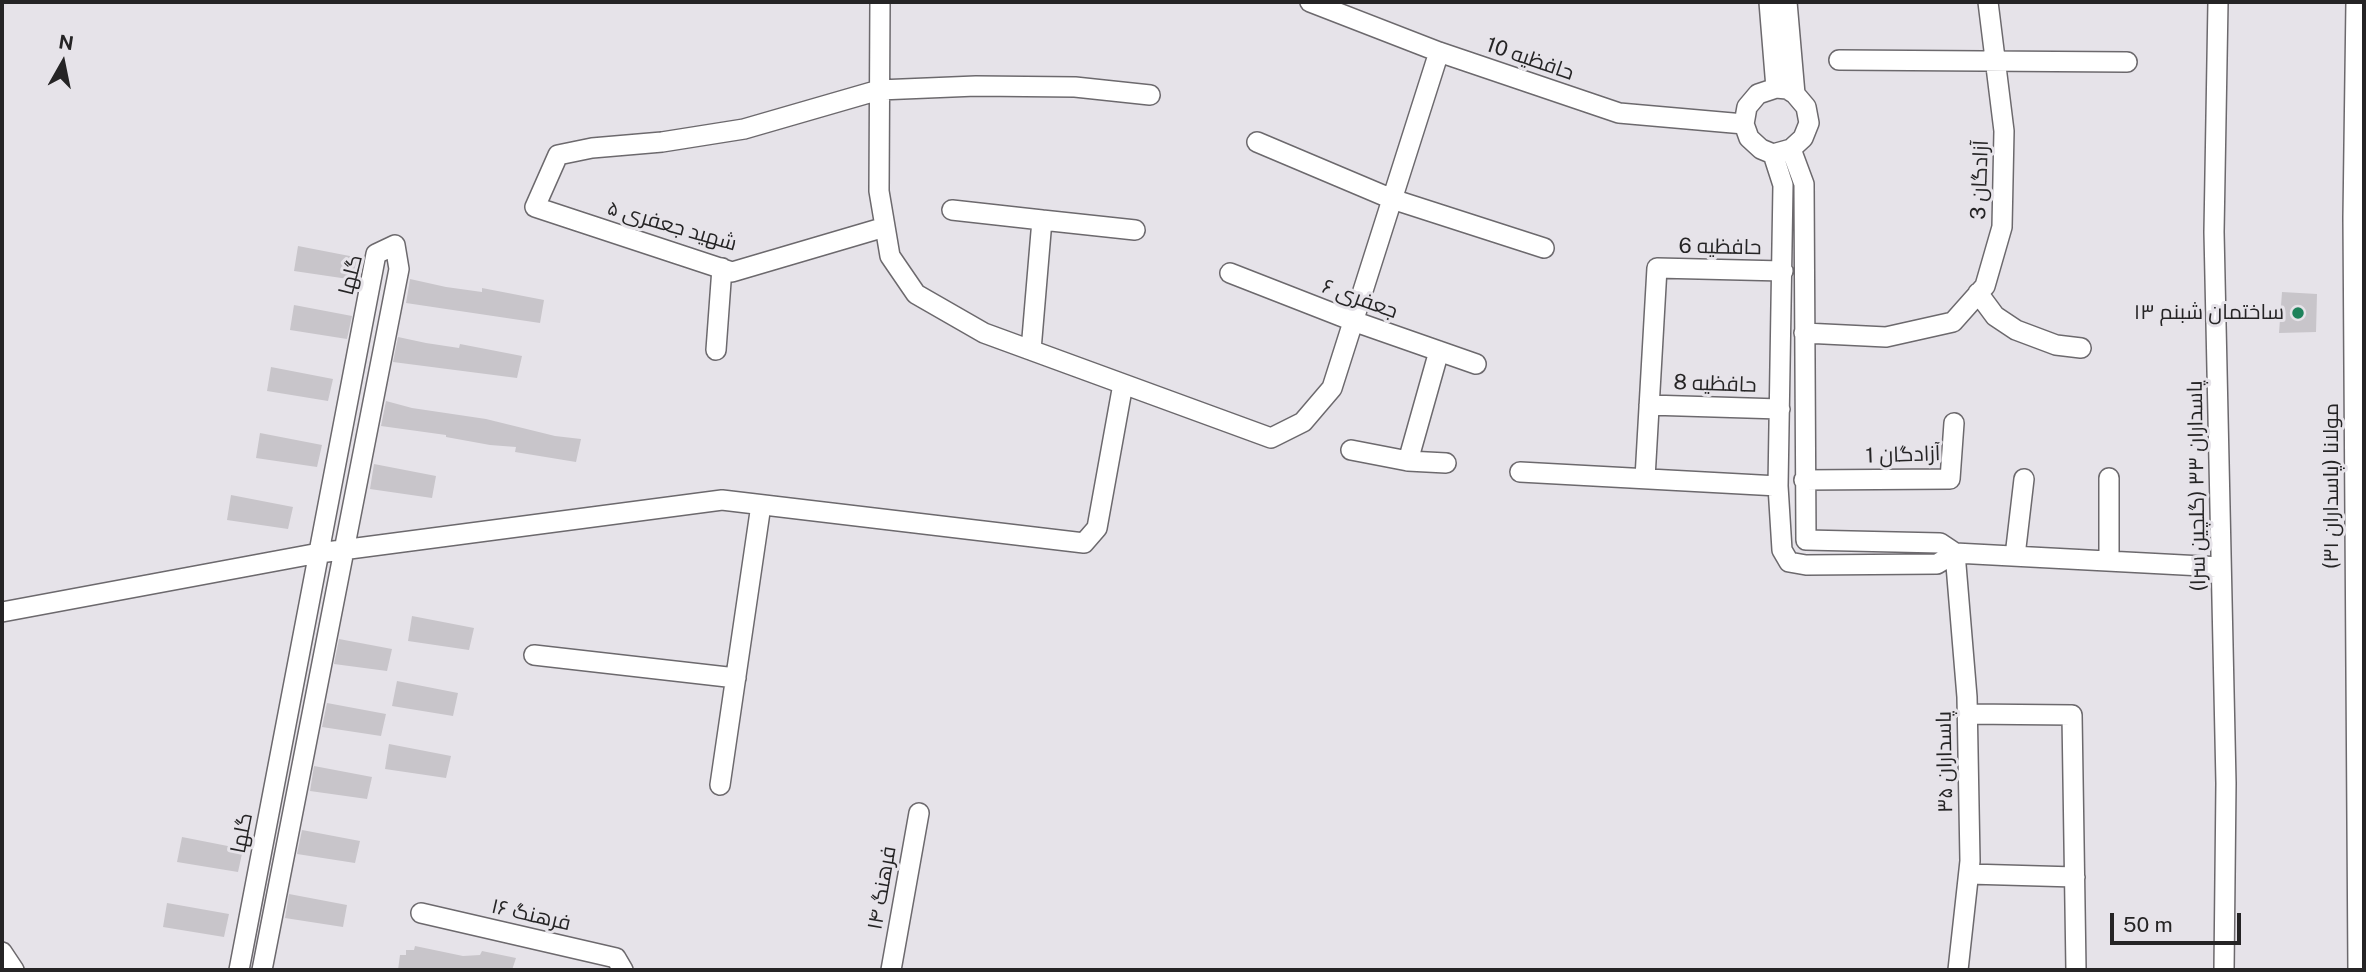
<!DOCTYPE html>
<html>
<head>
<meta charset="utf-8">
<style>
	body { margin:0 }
	#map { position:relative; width:2366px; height:972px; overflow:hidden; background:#e6e3e9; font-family:"Public Sans",sans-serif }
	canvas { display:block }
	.frame { position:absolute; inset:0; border:4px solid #252425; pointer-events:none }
	.north { position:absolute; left:28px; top:28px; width:70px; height:70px; -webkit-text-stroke:5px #e6e3e9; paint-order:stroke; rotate:9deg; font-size:19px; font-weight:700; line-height:28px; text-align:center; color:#252425 }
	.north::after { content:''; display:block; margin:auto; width:24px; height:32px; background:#252425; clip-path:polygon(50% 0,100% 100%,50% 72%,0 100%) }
	.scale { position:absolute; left:2110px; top:913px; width:131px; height:32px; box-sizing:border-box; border:4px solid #252425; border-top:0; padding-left:9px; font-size:21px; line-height:24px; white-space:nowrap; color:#252425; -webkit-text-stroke:5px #e6e3e9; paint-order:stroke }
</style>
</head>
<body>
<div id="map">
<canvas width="2366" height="972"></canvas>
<div class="frame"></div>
<div class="north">N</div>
<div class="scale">50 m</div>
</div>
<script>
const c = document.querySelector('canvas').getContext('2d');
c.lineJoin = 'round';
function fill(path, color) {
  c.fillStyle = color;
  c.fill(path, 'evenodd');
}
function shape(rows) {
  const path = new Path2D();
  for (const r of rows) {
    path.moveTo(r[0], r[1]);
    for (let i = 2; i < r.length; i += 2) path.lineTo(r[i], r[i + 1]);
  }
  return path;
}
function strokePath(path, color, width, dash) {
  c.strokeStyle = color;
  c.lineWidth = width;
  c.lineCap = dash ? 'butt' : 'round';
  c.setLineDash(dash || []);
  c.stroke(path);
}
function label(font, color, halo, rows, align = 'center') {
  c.font = font + ' "Public Sans",Cairo,sans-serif';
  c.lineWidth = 6;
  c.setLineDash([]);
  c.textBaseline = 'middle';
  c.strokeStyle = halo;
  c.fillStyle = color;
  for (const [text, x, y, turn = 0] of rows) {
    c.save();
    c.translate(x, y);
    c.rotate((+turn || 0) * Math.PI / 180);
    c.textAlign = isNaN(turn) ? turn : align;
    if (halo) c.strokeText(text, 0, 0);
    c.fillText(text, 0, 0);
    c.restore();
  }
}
const building = shape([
	[298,246,360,258,355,280,294,271],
	[410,279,446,287,482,292,482,288,544,300,540,323,406,303],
	[2282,292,2317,294,2316,332,2279,333],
	[294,305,352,316,347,339,290,330],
	[398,337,426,343,459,348,460,344,522,356,517,378,393,362],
	[271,367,333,379,328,401,267,391],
	[386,401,412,408,486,419,555,436,581,439,576,462,515,452,516,447,490,445,446,437,446,435,381,426],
	[260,433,322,445,317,467,256,458],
	[374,464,436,476,432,498,370,489],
	[231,495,293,507,288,529,227,520],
	[412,616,474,628,469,650,408,641],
	[339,639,392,649,387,671,334,664],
	[397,681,458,693,453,716,392,706],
	[327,703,386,714,381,736,322,727],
	[389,744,451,756,446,778,385,769],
	[314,766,372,777,367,799,310,791],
	[302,830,360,841,355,863,297,854],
	[182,837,243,849,238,872,177,862],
	[289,894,347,905,343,927,285,918],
	[167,903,229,914,224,937,163,927],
	[415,946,463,956,480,955,482,951,516,958,512,970,398,970,400,955,406,955,406,950,414,950]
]);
const minor = shape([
	[880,2,879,191,890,256,916,294,984,333,1271,438,1303,422,1332,388,1439,52],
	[1310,2,1439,52,1619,113,1744,124],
	[1769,2,1776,88],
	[1787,2,1795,94,1806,107,1809,123,1803,138,1791,149,1773,154,1761,149,1749,138,1744,124,1747,107,1758,94,1776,88,1787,89,1795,94],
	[2218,2,2214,232,2226,783,2224,970],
	[2356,2,2353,218,2358,970],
	[1839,60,2127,62],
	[1257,142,1392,199,1544,248],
	[1791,149,1804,184,1806,540,1940,543,1955,553,2221,567],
	[1773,154,1783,185,1778,486,1782,550,1789,562,1806,565,1937,564,1955,553],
	[952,210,1042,220],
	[885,227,732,272,535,207,558,155,592,148,662,142,744,129,879,90,976,86,1075,87,1150,95],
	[1230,273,1353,321,1476,364],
	[1978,293,1995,316,2016,330,2056,345,2081,348],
	[1804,333,1886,337,1953,322,1985,286,2002,227,2004,131,1988,2],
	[716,350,722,268],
	[1031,350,1042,220,1135,230],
	[1649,405,1780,409],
	[1351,450,1408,461,1446,463],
	[1408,461,1439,351],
	[1520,472,1778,486],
	[1645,478,1657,268,1783,271],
	[1804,480,1950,479,1954,423],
	[1955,553,1967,697,1970,861,1958,970],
	[2015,556,2024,479],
	[2109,561,2109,478],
	[2,612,319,553,722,500,1084,543,1097,528,1123,384],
	[534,655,736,678],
	[1967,714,2072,715,2076,970],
	[720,785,761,505],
	[1969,874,2075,877],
	[421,913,616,958,623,970],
	[2,952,14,970],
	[239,970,376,254,395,245,399,269,262,970],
	[891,970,919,813]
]);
const markers = [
	[2298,313,7,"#1e825b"]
];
const streetNames = [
	["حافظیه 10",1530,59,19],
	["آزادگان 3",1980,180,-88],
	["شهید جعفری ۵",672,226,16],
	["حافظیه 6",1720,247,1],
	["گلها",351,275,-76],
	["جعفری ۶",1360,299,20],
	["حافظیه 8",1715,384,2],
	["آزادگان 1",1903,455,-2],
	["پاسداران ۳۳ (گلچین سرا)",2197,486,-91],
	["مولانا (پاسداران ۳۱)",2332,486,-90],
	["پاسداران ۳۵",1945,762,-91],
	["گلها",242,833,-79],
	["فرهنگ ۱۴",882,888,-80],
	["فرهنگ ۱۶",531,915,13]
];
const poiNames = [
	["ساختمان شبنم ۱۳",2284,313]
];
fill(building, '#c8c5ca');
strokePath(minor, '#6c696d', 22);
strokePath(minor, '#fff', 19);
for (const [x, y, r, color] of markers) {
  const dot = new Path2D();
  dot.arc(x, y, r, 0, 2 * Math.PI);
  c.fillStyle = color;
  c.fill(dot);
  strokePath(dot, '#e6e3e9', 2.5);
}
label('21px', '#252425', '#e6e3e9', streetNames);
label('21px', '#252425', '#e6e3e9', poiNames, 'right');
</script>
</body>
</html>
